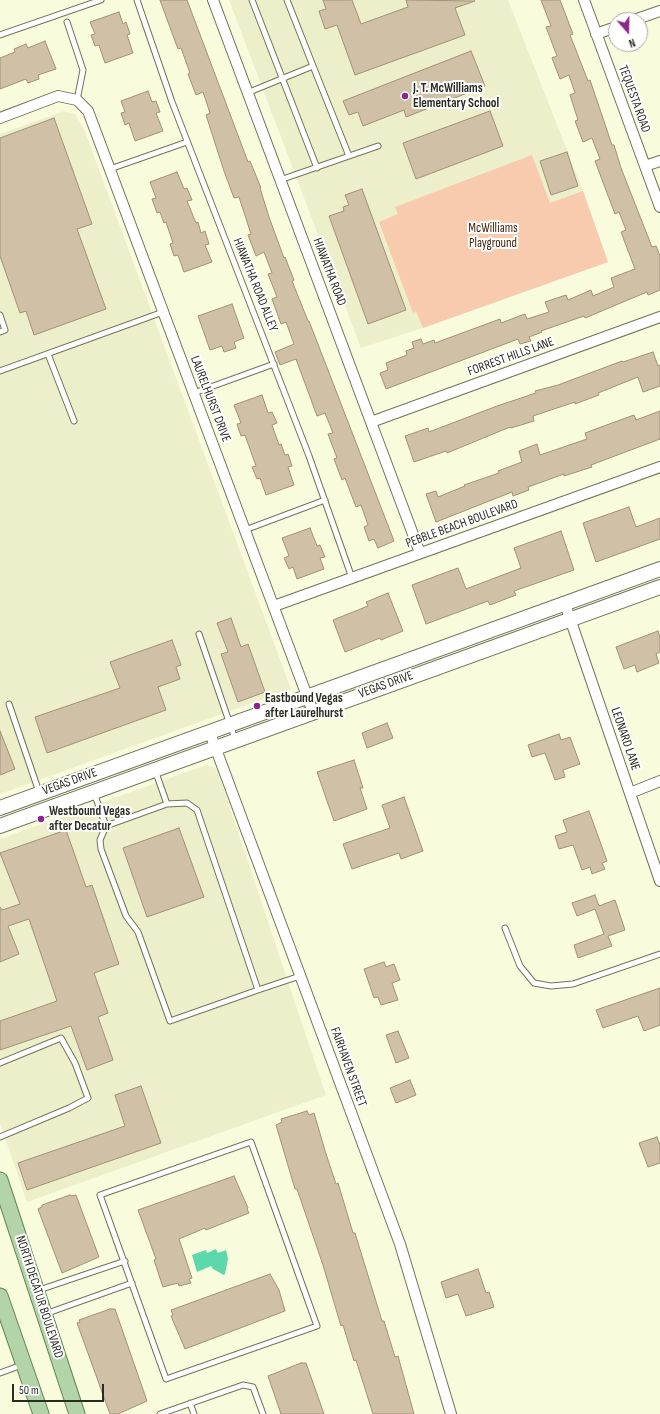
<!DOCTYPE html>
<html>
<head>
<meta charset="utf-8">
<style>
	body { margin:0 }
	#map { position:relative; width:660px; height:1414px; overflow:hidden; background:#f9fbdd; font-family:"Sofia Sans Condensed",sans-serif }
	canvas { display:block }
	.north { position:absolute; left:608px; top:12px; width:40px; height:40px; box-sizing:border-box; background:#fff; border:1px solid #aaaba6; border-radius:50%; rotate:160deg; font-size:11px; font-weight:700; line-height:16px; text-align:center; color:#2b2c21 }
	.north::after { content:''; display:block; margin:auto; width:14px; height:18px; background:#8b268d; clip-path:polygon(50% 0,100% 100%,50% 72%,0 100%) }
	.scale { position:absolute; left:12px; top:1384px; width:92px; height:18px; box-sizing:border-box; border:2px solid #2b2c21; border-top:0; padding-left:5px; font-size:12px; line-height:14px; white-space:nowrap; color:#2b2c21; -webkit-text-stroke:3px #fff; paint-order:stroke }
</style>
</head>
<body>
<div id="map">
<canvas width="660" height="1414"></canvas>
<div class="north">N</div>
<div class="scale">50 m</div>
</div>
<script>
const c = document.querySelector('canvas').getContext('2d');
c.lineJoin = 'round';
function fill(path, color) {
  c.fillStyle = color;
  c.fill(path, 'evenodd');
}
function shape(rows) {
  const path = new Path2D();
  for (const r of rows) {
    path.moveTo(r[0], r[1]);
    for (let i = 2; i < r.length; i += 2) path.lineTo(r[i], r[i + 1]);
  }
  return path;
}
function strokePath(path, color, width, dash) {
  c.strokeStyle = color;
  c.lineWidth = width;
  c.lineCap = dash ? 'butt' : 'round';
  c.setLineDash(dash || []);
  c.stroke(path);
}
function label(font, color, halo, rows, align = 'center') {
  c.font = font + ' "Sofia Sans Condensed",sans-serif';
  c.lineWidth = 4;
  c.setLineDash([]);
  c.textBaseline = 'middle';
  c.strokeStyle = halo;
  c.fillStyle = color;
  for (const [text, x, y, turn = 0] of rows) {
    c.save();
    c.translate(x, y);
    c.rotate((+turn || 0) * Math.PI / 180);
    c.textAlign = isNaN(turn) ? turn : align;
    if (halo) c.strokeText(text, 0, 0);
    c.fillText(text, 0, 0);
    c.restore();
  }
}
const built = shape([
	[229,0,508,0,583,191,608,262,423,328,361,348],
	[64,111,75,114,84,129,291,689,0,794,0,134],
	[206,765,217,769,326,1095,27,1202,0,1123,0,839]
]);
const green = shape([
	[532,155,550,203,583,191,608,262,423,328,416,311,413,313,379,222,398,214,395,207]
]);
const water = shape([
	[216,1249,218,1253,226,1250,228,1259,225,1274,224,1275,213,1269,211,1266,197,1272,192,1255,206,1250,207,1253]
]);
const building = shape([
	[160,0,187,0,248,162,250,161,261,188,260,188,269,217,284,258,285,257,294,280,292,281,308,321,309,321,394,541,378,548,374,539,369,541,364,527,368,525,361,505,356,507,345,478,342,480,334,459,337,458,328,434,333,433,325,413,317,416,296,359,280,365,275,352,294,344,286,322,281,324,272,299,277,297,268,274,272,273,264,252,256,256,248,235,251,234,239,197,234,198,224,171,206,115,210,113,203,92,196,95,188,74,190,73,181,48,178,49,160,0],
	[323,0,352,0,361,24,408,7,406,0,475,1,455,8,465,35,355,75,337,25,325,29,319,11,326,9,323,0],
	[541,0,560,0,573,34,570,35,588,81,590,80,612,145,614,145,621,168,652,247,656,246,660,256,660,290,648,295,647,292,585,318,584,316,541,331,542,332,529,337,531,341,520,344,518,339,386,389,380,373,388,370,386,363,407,355,406,351,414,348,412,342,421,339,423,344,434,340,435,343,500,319,501,323,525,314,527,319,549,312,545,302,566,295,568,300,591,290,593,296,614,287,611,278,635,269,621,232,626,230,619,212,615,214,595,161,600,159,592,138,583,142,575,121,578,120,570,95,575,93,569,75,560,79,552,58,557,56,546,27,551,26,541,0],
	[119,12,123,24,126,22,130,34,127,35,133,53,105,63,99,45,95,46,91,35,95,34,90,22,119,12],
	[45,41,56,69,38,75,39,79,28,83,26,79,0,89,0,58,15,52,14,49,26,44,28,48,45,41],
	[471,51,485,86,406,117,404,110,363,126,358,112,349,115,343,101,471,51],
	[148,91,152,102,156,101,160,112,156,113,163,131,135,141,129,123,125,125,121,113,125,112,121,101,148,91],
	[490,111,503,146,416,179,403,143,490,111],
	[54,118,92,224,77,229,106,309,34,335,26,311,20,313,0,256,0,138,54,118],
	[567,152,578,186,551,195,540,161,567,152],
	[177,172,184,189,187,188,192,200,187,201,196,223,198,222,201,233,205,231,209,244,205,245,212,262,184,272,178,255,174,256,170,244,173,243,166,222,164,223,160,212,157,213,152,199,156,198,150,182,177,172],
	[362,189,406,310,368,324,329,216,344,211,343,207,349,205,345,195,362,189],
	[232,304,244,338,234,342,236,348,224,352,222,346,210,350,198,316,232,304],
	[653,352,658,366,660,365,660,386,643,392,638,377,598,393,599,395,575,404,575,402,533,416,534,421,511,428,510,427,447,453,446,451,414,462,405,436,428,428,429,432,497,406,536,393,535,391,558,385,622,361,623,362,653,352],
	[262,395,268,413,272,412,277,423,272,425,279,445,281,444,285,455,288,454,292,466,288,467,294,485,266,495,260,478,257,479,252,467,256,466,245,435,241,436,237,424,241,423,234,405,262,395],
	[660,411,660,439,591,465,592,467,564,476,564,474,528,487,529,490,513,496,512,492,436,522,426,494,436,491,438,497,465,486,464,485,499,473,498,471,522,462,519,451,537,444,540,455,587,439,585,433,612,423,634,415,636,420,660,411],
	[629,507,636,527,660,518,660,539,596,562,583,523,629,507],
	[310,528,317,546,320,545,325,557,320,558,324,569,297,579,293,567,289,569,284,558,289,556,282,538,310,528],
	[561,531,574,570,514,591,516,595,490,605,488,601,426,624,412,585,458,568,466,589,521,568,514,548,561,531],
	[388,593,403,631,381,640,380,638,345,652,333,620,368,606,366,602,388,593],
	[231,618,241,647,248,644,265,692,238,702,221,654,228,652,217,623,231,618],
	[658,631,660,637,660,652,656,654,659,663,637,672,635,665,624,669,616,647,658,631],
	[172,640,181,665,176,667,180,679,158,687,166,710,47,753,35,717,120,688,110,662,172,640],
	[387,723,393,738,367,748,362,733,387,723],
	[0,731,15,769,0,775,0,731],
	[559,734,561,740,570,737,580,764,563,770,565,777,555,780,545,753,532,757,528,745,559,734],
	[354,760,363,788,360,788,367,809,334,821,317,772,354,760],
	[404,797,423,851,401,859,399,853,352,869,343,844,390,828,382,805,404,797],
	[589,811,607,861,602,863,605,869,592,874,590,867,582,870,573,845,559,849,555,836,567,832,563,820,589,811],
	[179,828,204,897,147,917,123,848,179,828],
	[66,830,86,887,92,885,119,964,94,973,108,1013,98,1017,113,1060,87,1070,71,1026,0,1050,0,1021,57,1001,29,919,8,926,19,954,0,962,0,907,2,910,20,904,0,853,66,830],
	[595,895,599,906,615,900,625,930,608,936,612,946,578,958,574,945,604,934,595,909,577,916,572,903,595,895],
	[384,962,386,967,394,964,400,980,392,983,398,1000,381,1005,378,997,374,998,364,969,384,962],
	[660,988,660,1025,644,1031,638,1016,603,1028,596,1010,660,988],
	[398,1031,409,1058,396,1063,386,1035,398,1031],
	[410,1080,416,1095,396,1103,390,1088,410,1080],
	[141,1086,161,1143,27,1190,18,1163,125,1126,115,1095,141,1086],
	[307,1111,309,1115,314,1113,326,1154,336,1184,338,1183,353,1233,355,1233,382,1321,384,1321,395,1357,398,1356,414,1414,373,1414,356,1360,354,1361,343,1325,341,1326,323,1265,297,1189,295,1189,276,1125,282,1122,281,1119,307,1111],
	[657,1137,660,1145,660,1163,648,1167,639,1143,657,1137],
	[234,1176,248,1208,247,1209,249,1213,206,1230,205,1228,179,1239,192,1278,189,1279,191,1283,179,1286,178,1283,163,1287,154,1260,156,1259,138,1210,234,1176],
	[70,1195,71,1196,76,1195,99,1257,62,1273,38,1209,42,1207,42,1205,70,1195],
	[478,1269,486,1293,489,1292,494,1307,466,1316,458,1294,446,1298,441,1282,478,1269],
	[270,1274,279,1290,285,1311,185,1349,171,1316,173,1315,171,1310,270,1274],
	[110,1309,115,1309,147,1401,118,1414,110,1414,77,1323,80,1322,79,1320,110,1309],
	[301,1363,306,1363,324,1414,281,1414,268,1376,301,1363]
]);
const lane = shape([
	[137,0,172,102,309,456,352,578],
	[252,0,317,168],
	[67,22,83,70,77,100],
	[0,35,101,0],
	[313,66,349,156],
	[247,93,313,66,287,0],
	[110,169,187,142],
	[280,180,378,146],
	[0,315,5,330,0,332],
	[48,354,74,421],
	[0,371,163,312],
	[194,393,274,364],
	[245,530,325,500],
	[199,634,235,739],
	[9,704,39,792],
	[94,793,106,826,100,840,101,849,126,916,138,932,170,1021,258,990,197,810,187,803,167,804,155,770],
	[106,826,167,804],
	[505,928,520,966,534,983,551,986,573,984,660,954],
	[258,990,300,976],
	[0,1063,61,1038,75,1063,88,1098,69,1108,0,1137],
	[251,1142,317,1326,166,1379,100,1195,251,1142],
	[39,1290,125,1261],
	[45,1314,132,1283],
	[0,1373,22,1365],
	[190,1403,194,1414],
	[160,1414,243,1385,253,1387,263,1414]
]);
const street = shape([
	[213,0,420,553],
	[584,0,660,207],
	[634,20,660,11],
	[596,34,616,27],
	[0,118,58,96,77,100,88,111,313,712],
	[645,166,660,161],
	[371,422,660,317],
	[565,604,660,881],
	[274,606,660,467],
	[210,733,400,1244,451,1414],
	[630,793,660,781]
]);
const secondary = shape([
	[0,808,660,569],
	[0,826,660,587]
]);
const primary = shape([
	[0,1180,77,1414],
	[0,1296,41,1414]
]);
const markers = [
	[405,96,4,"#8b268d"],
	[257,706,4,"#8b268d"],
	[41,819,4,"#8b268d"]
];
const poiNames = [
	["J. T. McWilliams",413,89],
	["Elementary School",413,104],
	["Eastbound Vegas",265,699],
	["after Laurelhurst",265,714],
	["Westbound Vegas",49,812],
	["after Decatur",49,827]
];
const streetNames = [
	["TEQUESTA ROAD",634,99,70],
	["HIAWATHA ROAD",329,272,69],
	["HIAWATHA ROAD ALLEY",255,285,68],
	["FORREST HILLS LANE",511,357,-20],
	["LAURELHURST DRIVE",210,399,69],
	["PEBBLE BEACH BOULEVARD",462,524,-20],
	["VEGAS DRIVE",386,685,-20],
	["LEONARD LANE",625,739,71],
	["VEGAS DRIVE",70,782,-20],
	["FAIRHAVEN STREET",348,1067,70],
	["NORTH DECATUR BOULEVARD",39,1297,72]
];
const parkNames = [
	["McWilliams",493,229],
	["Playground",493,244]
];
fill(built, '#edefcb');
fill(green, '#f8caae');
fill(water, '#5cd8ab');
fill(building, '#cfc0a6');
strokePath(building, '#a09178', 1);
strokePath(lane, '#727359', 7);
strokePath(street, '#727359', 12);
strokePath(secondary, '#727359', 16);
strokePath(primary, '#638654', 17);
strokePath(lane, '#fff', 5);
strokePath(street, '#fff', 10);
strokePath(secondary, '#fff', 14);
strokePath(primary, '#b3d3a9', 15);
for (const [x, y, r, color] of markers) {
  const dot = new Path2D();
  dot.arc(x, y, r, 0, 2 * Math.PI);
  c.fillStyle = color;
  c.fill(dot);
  strokePath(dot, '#fff', 1.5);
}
label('bold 13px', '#2b2c21', '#fff', poiNames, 'left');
label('13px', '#2b2c21', '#fff', streetNames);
label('13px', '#47250d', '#fff', parkNames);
</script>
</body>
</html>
